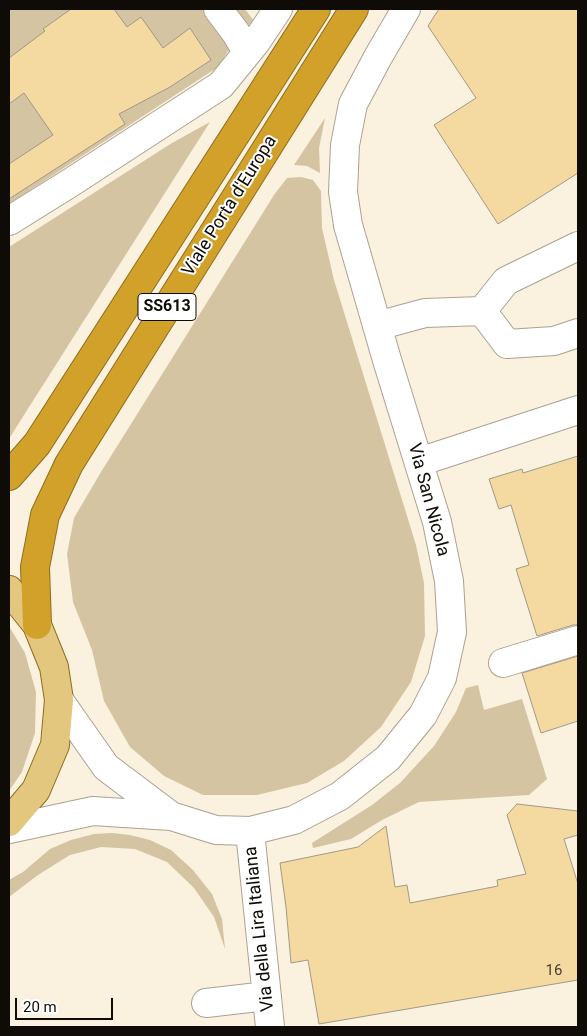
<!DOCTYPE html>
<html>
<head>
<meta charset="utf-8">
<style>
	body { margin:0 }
	#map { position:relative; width:587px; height:1036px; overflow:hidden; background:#faf1df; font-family:Roboto,sans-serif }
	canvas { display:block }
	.frame { position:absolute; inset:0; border:10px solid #0f0c07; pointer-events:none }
	.scale { position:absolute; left:15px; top:998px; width:98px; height:22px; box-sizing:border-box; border:2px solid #0f0c07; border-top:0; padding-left:6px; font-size:15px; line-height:18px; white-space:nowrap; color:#0f0c07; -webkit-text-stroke:4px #fff; paint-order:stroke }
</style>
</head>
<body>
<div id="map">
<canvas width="587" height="1036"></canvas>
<div class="frame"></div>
<div class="scale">20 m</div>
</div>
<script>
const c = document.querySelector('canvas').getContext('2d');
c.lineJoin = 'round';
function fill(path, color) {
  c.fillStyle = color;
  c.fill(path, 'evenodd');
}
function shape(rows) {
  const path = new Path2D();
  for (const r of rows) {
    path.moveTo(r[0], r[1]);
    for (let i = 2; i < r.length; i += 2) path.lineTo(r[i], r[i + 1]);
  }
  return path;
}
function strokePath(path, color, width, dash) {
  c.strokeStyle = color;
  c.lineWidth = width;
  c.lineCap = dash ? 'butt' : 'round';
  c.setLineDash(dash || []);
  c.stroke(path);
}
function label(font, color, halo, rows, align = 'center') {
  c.font = font + ' Roboto,sans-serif';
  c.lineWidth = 4;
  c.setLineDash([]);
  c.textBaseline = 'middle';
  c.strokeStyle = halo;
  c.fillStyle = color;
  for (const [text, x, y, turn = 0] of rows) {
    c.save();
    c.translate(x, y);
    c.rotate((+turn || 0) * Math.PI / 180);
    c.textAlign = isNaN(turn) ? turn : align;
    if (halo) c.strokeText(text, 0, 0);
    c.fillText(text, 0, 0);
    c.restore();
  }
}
const green = shape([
	[9,9,245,9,254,21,226,41,230,48,218,67,9,204],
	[325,118,319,148,320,173,307,166,294,165],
	[210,122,24,415,9,439,9,247,172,143],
	[301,177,313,180,321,191,322,228,334,280,416,545,424,583,425,636,411,682,381,727,344,761,307,783,257,795,203,795,164,776,130,747,104,701,92,650,73,602,67,554,74,518,101,472,274,195,287,178],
	[9,626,25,653,36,692,35,733,22,772,9,791],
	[478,685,484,710,522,699,547,779,529,795,419,802,382,820,351,839,313,848,312,843,372,805,400,783,434,746,456,712,466,688],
	[112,833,130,835,150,840,171,850,193,870,212,894,222,919,225,949,214,917,194,888,167,862,135,849,101,847,70,855,38,875,9,897,9,880,23,872,50,849,71,840,94,834]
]);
const building = shape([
	[71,9,114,9,127,27,141,17,163,48,190,28,211,60,170,87,119,114,125,124,9,199,9,164,53,135,24,93,9,104,9,58,45,31,43,29,71,9],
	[439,9,578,9,578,173,498,224,434,125,476,98,428,26,439,9],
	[578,456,578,625,573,625,537,636,516,569,529,565,511,505,499,509,489,479,522,469,523,473,578,456],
	[578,656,578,721,541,733,522,673,578,656],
	[517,804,578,811,578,835,564,839,578,884,578,980,319,1024,308,960,291,963,286,907,280,863,358,847,386,826,395,887,407,885,410,903,498,886,497,880,526,874,507,815,517,804]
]);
const minor = shape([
	[218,9,236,33,247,52],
	[9,221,70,183,221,85,256,42,278,9],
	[482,311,506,281,578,246],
	[377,326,425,313,482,311,507,344,554,341,578,333],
	[419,462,578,410],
	[503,663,578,640],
	[59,700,106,767,171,816],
	[9,829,93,811,171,816,216,830,250,831,294,820,340,796,388,758,423,715,442,678,452,632,449,581,437,522,387,360,348,225,343,192,345,145,353,104,378,57,406,9],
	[250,831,270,1027],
	[206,1003,267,996]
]);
const major = shape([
	[9,590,37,625,54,667,59,700,55,745,36,790,9,822]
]);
const highway = shape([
	[9,476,37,444,316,9],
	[37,625,35,567,45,515,69,464,354,9]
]);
const numberNames = [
	["16",554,971]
];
const shields = [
	[167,307,58]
];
const shieldNames = [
	["SS613",167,307]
];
const streetNames = [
	["Viale Porta d'Europa",230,206,-58],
	["Via San Nicola",428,500,75],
	["Via della Lira Italiana",260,929,-96]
];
fill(green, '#d5c4a2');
fill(building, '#f4d9a1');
strokePath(building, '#a19888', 1);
strokePath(minor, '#aaa291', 30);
strokePath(major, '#8e6d1d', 30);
strokePath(highway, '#8e6d1d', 30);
strokePath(minor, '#fff', 28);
strokePath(major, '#e4c77f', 28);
strokePath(highway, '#d2a129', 28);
label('15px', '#483f2e', null, numberNames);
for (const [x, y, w] of shields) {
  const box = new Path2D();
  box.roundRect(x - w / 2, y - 13.5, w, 27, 4);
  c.fillStyle = '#fff';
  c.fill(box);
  strokePath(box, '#0f0c07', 1);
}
label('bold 16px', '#0f0c07', null, shieldNames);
label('18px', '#0f0c07', '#fff', streetNames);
</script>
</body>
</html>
